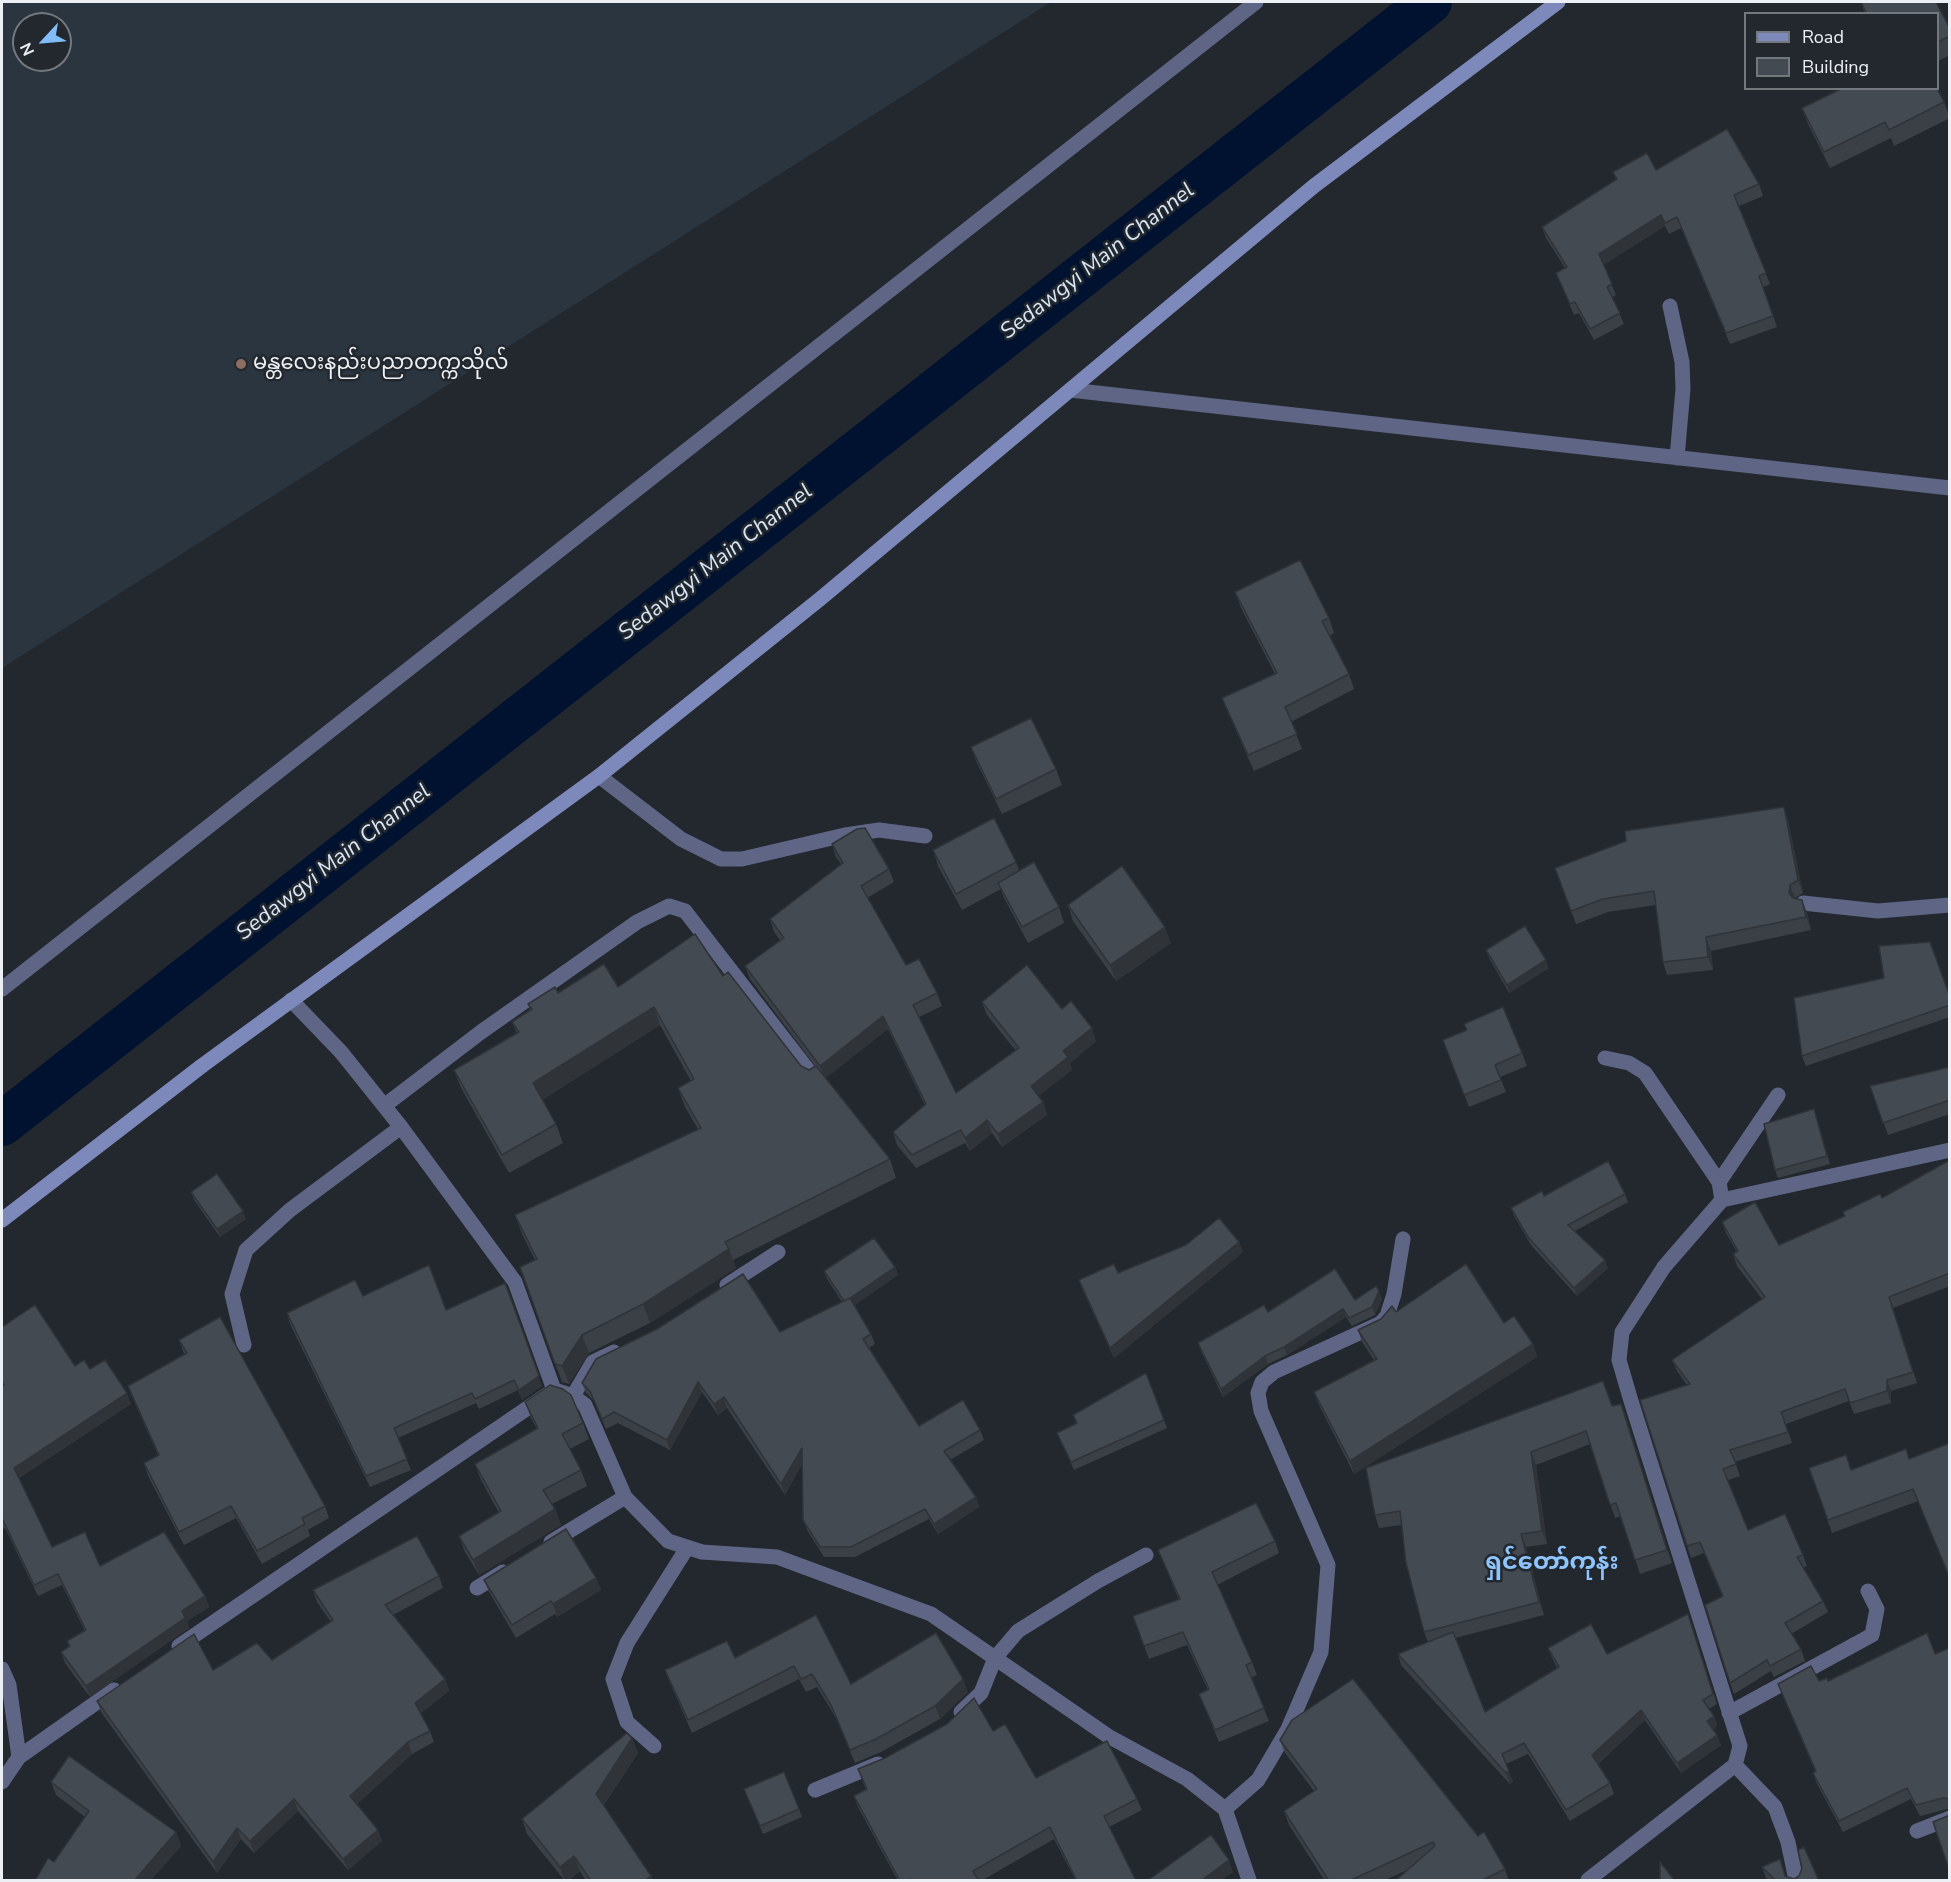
<!DOCTYPE html>
<html>
<head>
<meta charset="utf-8">
<style>
	body { margin:0 }
	#map { position:relative; width:1951px; height:1882px; overflow:hidden; background:#22282e; font-family:"Nunito Sans",sans-serif }
	canvas { display:block }
	.frame { position:absolute; inset:0; border:3px solid #ecf0f4; pointer-events:none }
	.legend { position:absolute; left:1744px; top:12px; width:195px; height:78px; box-sizing:border-box; background:#22282e; border:2px solid #73787d; margin:0; padding:8px 10px; list-style:none; font-size:18px; color:#ecf0f4 }
	.legend li { display:flex; align-items:center; gap:12px; height:30px }
	.legend b { width:30px; border:2px solid #73787d }
	.north { position:absolute; left:12px; top:12px; width:60px; height:60px; box-sizing:border-box; background:#22282e; border:2px solid #73787d; border-radius:50%; rotate:244deg; font-size:16px; font-weight:700; line-height:24px; text-align:center; color:#ecf0f4 }
	.north::after { content:''; display:block; margin:auto; width:21px; height:27px; background:#81bdfa; clip-path:polygon(50% 0,100% 100%,50% 72%,0 100%) }
</style>
</head>
<body>
<div id="map">
<canvas width="1951" height="1882"></canvas>
<div class="frame"></div>
<ul class="legend">
<li><b style="height:8px;background:#7e89bb"></b>Road</li>
<li><b style="height:16px;background:#444a51"></b>Building</li>
</ul>
<div class="north">N</div>
</div>
<script>
const c = document.querySelector('canvas').getContext('2d');
c.lineJoin = 'round';
function fill(path, color) {
  c.fillStyle = color;
  c.fill(path, 'evenodd');
}
function shape(rows) {
  const path = new Path2D();
  for (const r of rows) {
    path.moveTo(r[0], r[1]);
    for (let i = 2; i < r.length; i += 2) path.lineTo(r[i], r[i + 1]);
  }
  return path;
}
function strokePath(path, color, width, dash) {
  c.strokeStyle = color;
  c.lineWidth = width;
  c.lineCap = dash ? 'butt' : 'round';
  c.setLineDash(dash || []);
  c.stroke(path);
}
function label(font, color, halo, rows, align = 'center') {
  c.font = font + ' "Nunito Sans","Noto Sans Myanmar",sans-serif';
  c.lineWidth = 5;
  c.setLineDash([]);
  c.textBaseline = 'middle';
  c.strokeStyle = halo;
  c.fillStyle = color;
  for (const [text, x, y, turn = 0] of rows) {
    c.save();
    c.translate(x, y);
    c.rotate((+turn || 0) * Math.PI / 180);
    c.textAlign = isNaN(turn) ? turn : align;
    if (halo) c.strokeText(text, 0, 0);
    c.fillText(text, 0, 0);
    c.restore();
  }
}
const built = shape([
	[2,2,1051,2,2,668],
	[24,24,60,24,60,60,24,60]
]);
const canal = shape([
	[2,1124,1430,2]
]);
const street = shape([
	[1670,306,1682,362,1683,389,1677,458],
	[1070,390,1950,488],
	[599,776,681,839,721,859,742,859,845,835,879,830,925,836],
	[1803,903,1878,911,1950,905],
	[2,989,1256,2],
	[291,1000,341,1052,401,1127,515,1282,554,1390],
	[1605,1058,1629,1063,1645,1073,1719,1182,1722,1200],
	[384,1106,481,1032,637,922,669,906,685,911,815,1079],
	[1719,1182,1778,1095],
	[727,1285,778,1252],
	[244,1345,232,1294,246,1250,290,1210,401,1127],
	[573,1396,593,1362,614,1352],
	[551,1542,625,1497],
	[477,1588,503,1572],
	[179,1646,554,1390,573,1396,585,1405,625,1497,668,1541,702,1552,777,1557,931,1614,1108,1736,1187,1779,1225,1809,1258,1780,1288,1729,1321,1652,1328,1565,1261,1411,1258,1393,1262,1382,1274,1372,1381,1323,1387,1316,1394,1294,1403,1239],
	[2,1669,9,1685,19,1757,2,1782],
	[961,1712,981,1693,995,1658,1018,1631,1098,1581,1146,1555],
	[1729,1713,1872,1635,1877,1609,1868,1591],
	[654,1746,627,1722,613,1679,627,1643,687,1548],
	[19,1757,114,1690],
	[1735,1765,1775,1807,1788,1842,1796,1880],
	[815,1790,878,1764],
	[1225,1809,1249,1880],
	[1917,1831,1950,1818],
	[1588,1880,1735,1765,1740,1746,1631,1401,1619,1360,1622,1332,1664,1267,1722,1200,1950,1150]
]);
const secondary = shape([
	[2,1220,203,1065,599,776,820,599,1314,186,1558,2]
]);
const wall = shape([
	[1861,2,1936,2,1950,29,1950,55,1938,61,1938,14,1865,14],
	[1944,102,1950,118,1894,146,1891,138,1830,168,1808,124,1802,108],
	[1656,170,1759,184,1763,196,1739,206,1770,284,1763,287,1777,327,1730,344,1681,228,1669,234,1665,226,1603,265,1616,295,1612,297,1624,324,1594,340,1579,313,1574,315,1556,273,1565,268,1546,238,1542,227,1616,180,1613,172],
	[1235,592,1329,618,1334,633,1329,636,1349,674,1354,689,1291,722,1302,749,1254,771,1228,713,1222,698,1275,674,1241,608],
	[971,747,1056,769,1062,785,1002,814,977,763],
	[1784,807,1788,820,1803,893,1795,898,1807,913,1811,930,1711,951,1713,970,1667,975,1663,962,1656,905,1608,912,1576,924,1555,868],
	[832,844,889,869,894,882,867,898,906,965,937,993,942,1006,919,1017,956,1093,1016,1051,987,1015,982,1002,1062,1009,1096,1041,1070,1063,1072,1070,1038,1096,1043,1102,1047,1115,1002,1147,992,1133,970,1151,965,1143,916,1168,897,1145,893,1132,925,1105,888,1029,825,1078,890,1159,896,1178,733,1260,736,1268,650,1323,589,1353,569,1384,562,1382,520,1267,535,1260,522,1234,515,1215,698,1129,685,1107,678,1088,691,1081,660,1025,542,1100,556,1124,563,1143,509,1173,461,1088,454,1070,517,1034,512,1022,530,1010,528,1004,558,993,723,976,801,1066,809,1070,815,1066,750,979,745,966,780,940,774,932,770,919,841,864,836,857],
	[933,850,1016,862,1019,871,1059,907,1064,923,1028,943,1004,898,1001,889,962,910,938,866],
	[1068,905,1171,943,1116,981,1073,921],
	[1486,950,1549,968,1509,993,1489,958],
	[1950,997,1950,1017,1806,1066,1802,1056],
	[1443,1040,1522,1053,1527,1066,1500,1077,1506,1092,1469,1107],
	[1950,1067,1950,1114,1888,1135,1870,1086],
	[1814,1109,1830,1164,1778,1178,1775,1170],
	[1950,1160,1950,1286,1893,1308,1917,1383,1891,1391,1891,1403,1854,1414,1849,1401,1786,1424,1792,1443,1735,1462,1740,1476,1728,1480,1748,1530,1803,1555,1807,1566,1803,1568,1823,1601,1828,1612,1791,1634,1801,1649,1805,1661,1774,1677,1771,1671,1734,1694,1730,1683,1722,1596,1704,1553,1691,1558,1687,1546,1687,1385,1677,1371,1672,1360,1762,1299,1737,1266,1733,1254,1737,1252,1726,1233,1722,1222,1779,1245,1845,1216,1843,1212,1882,1198],
	[191,1192,246,1219,220,1237,194,1200],
	[1625,1194,1628,1202,1575,1231,1608,1268,1577,1296,1531,1245,1514,1216,1511,1208,1544,1196],
	[1239,1242,1243,1252,1114,1358,1083,1291,1079,1280,1118,1273],
	[895,1267,898,1275,854,1305,871,1334,875,1344,869,1348,919,1426,980,1430,984,1440,950,1460,976,1497,979,1507,938,1534,929,1519,855,1557,824,1557,807,1530,803,1520,802,1464,785,1495,727,1408,718,1415,702,1392,670,1450,618,1423,606,1429,594,1401,586,1393,582,1383,780,1332,842,1302,827,1279,824,1271],
	[363,1296,446,1310,542,1386,522,1400,518,1390,479,1409,476,1403,398,1438,411,1470,370,1487,290,1324,287,1313],
	[1382,1299,1375,1315,1352,1326,1346,1317,1287,1355,1268,1364,1223,1397,1201,1351,1198,1343,1268,1312,1355,1300],
	[1396,1312,1504,1323,1533,1344,1537,1357,1354,1474,1319,1405,1314,1392,1374,1360,1362,1342,1358,1330],
	[2,1327,75,1366,90,1369,131,1404,19,1478,52,1547,100,1566,205,1596,209,1607,187,1621,189,1628,90,1697,65,1663,61,1652,69,1647,67,1641,85,1631,62,1585,38,1596,5,1528,2,1530],
	[179,1340,325,1506,329,1518,308,1530,310,1536,262,1564,236,1518,184,1545,148,1476,144,1463,158,1455,133,1399,128,1386,184,1354],
	[525,1402,583,1423,589,1439,570,1449,581,1470,587,1486,552,1504,555,1509,561,1525,479,1575,465,1552,459,1536,499,1513,481,1480,475,1464,537,1429,531,1418],
	[1621,1404,1672,1563,1640,1574,1621,1516,1615,1518,1590,1444,1536,1465,1547,1544,1526,1547,1544,1615,1455,1638,1485,1712,1557,1668,1552,1658,1548,1648,1607,1654,1691,1625,1717,1704,1709,1709,1714,1716,1717,1726,1713,1729,1721,1745,1681,1773,1645,1720,1598,1764,1610,1783,1614,1794,1570,1821,1528,1754,1506,1764,1513,1782,1510,1784,1401,1665,1398,1654,1428,1642,1424,1632,1401,1525,1379,1528,1375,1515,1612,1406],
	[1073,1415,1164,1420,1167,1428,1074,1470,1057,1433,1076,1424],
	[1950,1443,1950,1580,1918,1501,1832,1533,1809,1468,1851,1470,1909,1459],
	[1275,1541,1279,1553,1217,1585,1252,1662,1257,1675,1251,1678,1269,1721,1219,1742,1199,1694,1208,1690,1187,1645,1149,1659,1133,1616,1179,1600,1158,1550],
	[439,1576,443,1588,393,1615,445,1679,449,1691,420,1713,430,1731,434,1742,412,1754,357,1804,378,1830,382,1841,348,1870,298,1811,254,1853,241,1839,217,1873,101,1712,97,1701,213,1670,272,1660,331,1622,317,1602,313,1590],
	[596,1578,601,1590,557,1617,555,1614,516,1638,489,1592,484,1580],
	[816,1615,851,1684,968,1692,940,1719,881,1752,855,1763,836,1718,817,1687,806,1692,799,1679,692,1733,670,1683,665,1670,735,1658],
	[1950,1648,1950,1809,1947,1809,1920,1816,1911,1799,1843,1832,1817,1784,1813,1773,1815,1771,1778,1684,1828,1681,1935,1654],
	[993,1731,1036,1778,1137,1799,1142,1810,1109,1827,1136,1881,1076,1881,1054,1839,981,1881,898,1881,858,1807,854,1796,866,1790,858,1769],
	[632,1738,638,1753,604,1805,653,1881,586,1881,580,1871,568,1881,565,1881,527,1834,522,1819],
	[1280,1740,1478,1836,1505,1869,1509,1881,1395,1881,1409,1869,1383,1881,1325,1881,1289,1825,1284,1811,1314,1791,1285,1753],
	[51,1782,176,1832,181,1846,150,1881,35,1881,54,1862,85,1817,56,1795],
	[744,1789,799,1809,802,1817,763,1834],
	[1762,1867,1794,1879,1819,1881,1769,1881,1766,1878]
]);
const shadedWall = shape([
	[1661,215,1665,226,1603,265,1599,254],
	[1784,807,1788,820,1803,893,1798,880],
	[1790,885,1795,898,1794,906,1789,893],
	[1802,900,1807,913,1811,930,1806,917],
	[1165,927,1171,943,1116,981,1110,965],
	[1706,937,1711,951,1713,970,1708,957],
	[1546,960,1549,968,1509,993,1507,985],
	[654,1007,660,1025,539,1102,533,1083],
	[883,1016,888,1029,825,1079,820,1066],
	[1092,1028,1096,1041,1070,1063,1072,1070,1035,1099,1031,1086,1063,1051],
	[1043,1102,1047,1115,1002,1147,998,1134],
	[987,1120,992,1133,970,1151,965,1138],
	[243,1211,246,1219,220,1237,217,1229],
	[1239,1242,1243,1252,1114,1358,1110,1348],
	[729,1249,736,1268,650,1323,643,1304],
	[1605,1260,1608,1268,1577,1296,1574,1288],
	[895,1267,898,1275,848,1310,845,1302],
	[1379,1291,1382,1299,1375,1315,1372,1307],
	[509,1293,542,1386,522,1400,519,1390],
	[1343,1309,1346,1317,1287,1355,1284,1347],
	[582,1335,589,1353,569,1384,562,1366],
	[1533,1344,1537,1357,1354,1474,1350,1461],
	[1265,1356,1268,1364,1223,1397,1221,1389],
	[1887,1380,1891,1391,1891,1403,1887,1391],
	[698,1382,702,1392,670,1450,667,1440],
	[127,1393,131,1404,18,1478,14,1468],
	[724,1397,727,1408,718,1415,714,1404],
	[1621,1404,1626,1417,1672,1563,1667,1550],
	[802,1448,805,1458,785,1495,781,1484],
	[1531,1452,1536,1465,1547,1544,1542,1531],
	[976,1497,979,1507,938,1534,934,1524],
	[555,1509,561,1525,479,1575,473,1560],
	[1521,1534,1526,1547,1544,1615,1539,1602],
	[596,1578,601,1590,557,1617,553,1604],
	[205,1596,209,1607,187,1621,189,1628,90,1697,86,1686,182,1611],
	[445,1679,449,1691,419,1715,415,1703],
	[963,1679,968,1692,940,1719,935,1706],
	[1641,1710,1645,1720,1596,1765,1592,1755],
	[1714,1716,1717,1726,1711,1731,1707,1721],
	[1717,1735,1721,1745,1681,1773,1677,1763],
	[632,1738,638,1753,601,1809,596,1794],
	[408,1742,412,1754,354,1807,350,1796],
	[1509,1771,1513,1782,1510,1784,1506,1773],
	[294,1799,298,1811,254,1853,250,1841],
	[237,1828,241,1839,217,1873,213,1862],
	[378,1830,382,1841,348,1870,343,1859],
	[176,1832,181,1846,150,1881,134,1881],
	[574,1856,580,1871,568,1881,565,1881,560,1867],
	[1229,1860,1233,1872,1221,1881,1202,1881,1202,1880],
	[651,1876,653,1881,644,1881]
]);
const building = shape([
	[1861,2,1936,2,1950,29,1950,36,1938,42,1938,14,1867,14,1861,2],
	[1843,88,1937,88,1944,102,1889,130,1885,122,1824,152,1802,108,1843,88],
	[1727,129,1759,184,1734,195,1766,273,1759,276,1773,316,1726,333,1677,217,1665,223,1661,215,1599,254,1612,284,1607,287,1620,313,1590,329,1575,302,1570,304,1556,273,1567,267,1542,227,1617,179,1613,172,1647,153,1656,170,1727,129],
	[1300,560,1329,618,1322,621,1349,674,1285,707,1297,734,1248,755,1222,698,1277,673,1235,592,1300,560],
	[1031,718,1056,769,996,799,971,747,1031,718],
	[1784,807,1798,880,1790,885,1789,893,1793,898,1802,900,1806,917,1706,937,1708,957,1663,962,1654,891,1603,899,1571,911,1555,868,1626,841,1625,831,1784,807],
	[994,818,1016,862,956,894,933,850,994,818],
	[865,828,889,869,861,886,906,965,919,959,937,993,913,1005,956,1093,1019,1048,982,1002,1027,965,1062,1009,1071,1001,1092,1028,1063,1051,1068,1057,1031,1086,1043,1102,998,1134,987,1120,965,1138,961,1130,912,1155,893,1132,926,1104,883,1016,820,1066,745,966,784,938,770,919,843,863,832,844,857,829,865,828],
	[1034,862,1059,907,1022,927,998,883,1034,862],
	[1122,866,1165,927,1110,965,1068,905,1122,866],
	[1525,926,1546,960,1507,985,1486,950,1525,926],
	[695,934,723,976,728,972,801,1066,809,1070,816,1066,890,1159,725,1242,729,1249,643,1304,582,1335,562,1366,555,1364,520,1267,537,1259,515,1215,701,1128,678,1088,694,1079,654,1007,533,1083,556,1124,502,1155,454,1070,519,1032,512,1022,532,1009,528,1004,555,987,558,993,604,964,618,987,695,934],
	[1930,942,1950,997,1950,1005,1802,1056,1794,998,1884,978,1879,946,1930,942],
	[1503,1007,1522,1053,1495,1065,1501,1080,1464,1095,1443,1040,1467,1030,1464,1024,1503,1007],
	[1950,1067,1950,1100,1883,1123,1870,1086,1950,1067],
	[1814,1109,1827,1156,1775,1170,1764,1124,1814,1109],
	[1950,1160,1950,1273,1889,1297,1913,1372,1887,1380,1887,1391,1850,1403,1845,1389,1781,1412,1788,1432,1730,1450,1736,1464,1723,1469,1748,1530,1785,1514,1803,1555,1797,1557,1823,1601,1785,1623,1801,1649,1770,1666,1767,1660,1730,1683,1705,1605,1723,1596,1700,1542,1687,1546,1640,1400,1690,1384,1672,1360,1765,1297,1733,1254,1738,1251,1722,1222,1755,1202,1779,1245,1845,1216,1843,1212,1880,1194,1882,1198,1950,1160],
	[1608,1161,1625,1194,1568,1225,1605,1260,1574,1288,1528,1237,1511,1208,1542,1191,1544,1196,1608,1161],
	[217,1174,243,1211,217,1229,191,1192,217,1174],
	[1219,1218,1239,1242,1110,1348,1079,1280,1114,1264,1118,1273,1186,1245,1219,1218],
	[874,1238,895,1267,850,1298,844,1301,824,1271,874,1238],
	[1466,1264,1504,1323,1514,1316,1533,1344,1350,1461,1314,1392,1377,1359,1358,1330,1381,1319,1392,1306,1396,1312,1466,1264],
	[429,1265,446,1310,505,1283,539,1376,519,1390,514,1380,475,1399,472,1393,394,1428,407,1459,366,1476,287,1313,355,1280,363,1296,429,1265],
	[1335,1269,1355,1300,1376,1286,1379,1291,1372,1307,1349,1318,1343,1309,1284,1347,1265,1356,1221,1389,1198,1343,1264,1305,1268,1312,1335,1269],
	[743,1274,780,1332,850,1298,871,1334,863,1339,919,1426,963,1400,980,1430,944,1451,976,1497,934,1524,925,1509,851,1547,820,1547,803,1520,802,1448,781,1484,724,1397,714,1404,698,1382,667,1440,614,1412,602,1419,590,1391,582,1383,596,1359,657,1329,743,1274],
	[35,1305,75,1366,84,1360,90,1369,105,1360,127,1393,14,1468,52,1547,85,1532,100,1566,164,1532,205,1596,182,1611,185,1618,86,1686,61,1652,70,1646,67,1641,86,1630,58,1574,34,1585,2,1518,2,1386,4,1385,2,1382,2,1327,35,1305],
	[220,1317,325,1506,302,1518,305,1524,257,1551,231,1506,179,1532,144,1463,159,1455,128,1386,187,1353,179,1340,220,1317],
	[1146,1373,1164,1420,1071,1462,1057,1433,1077,1423,1073,1415,1146,1373],
	[1603,1381,1612,1406,1621,1404,1667,1550,1635,1560,1616,1503,1610,1505,1586,1431,1531,1452,1542,1531,1521,1534,1539,1602,1424,1632,1406,1563,1400,1511,1375,1515,1366,1468,1603,1381],
	[550,1385,563,1389,571,1395,583,1423,562,1434,581,1470,543,1490,555,1509,473,1560,459,1536,501,1511,475,1464,538,1428,525,1402,550,1385],
	[1950,1443,1950,1578,1913,1489,1828,1520,1809,1468,1846,1455,1851,1470,1906,1449,1909,1459,1950,1443],
	[1256,1503,1275,1541,1212,1572,1252,1662,1246,1665,1264,1708,1215,1730,1199,1694,1209,1689,1183,1632,1144,1646,1133,1616,1180,1599,1158,1550,1256,1503],
	[566,1529,596,1578,553,1604,551,1601,512,1625,484,1580,566,1529],
	[417,1536,439,1576,385,1605,445,1679,415,1703,430,1731,408,1742,350,1796,378,1830,343,1859,294,1799,250,1841,237,1828,213,1862,97,1701,194,1634,213,1670,257,1643,272,1660,333,1620,313,1590,417,1536],
	[1688,1614,1713,1694,1703,1700,1714,1716,1707,1721,1717,1735,1677,1763,1641,1710,1592,1755,1610,1783,1566,1810,1524,1743,1502,1754,1509,1771,1506,1773,1398,1654,1453,1632,1485,1712,1559,1667,1548,1648,1591,1624,1607,1654,1688,1614],
	[816,1615,851,1684,936,1633,963,1679,935,1706,876,1739,850,1750,831,1705,812,1674,801,1679,794,1666,688,1720,665,1670,727,1641,735,1658,816,1615],
	[1927,1633,1935,1654,1950,1648,1950,1799,1943,1798,1916,1805,1907,1788,1839,1821,1813,1773,1816,1771,1778,1684,1811,1666,1819,1681,1827,1678,1828,1681,1927,1633],
	[1353,1679,1478,1836,1484,1832,1505,1869,1481,1881,1395,1881,1435,1846,1433,1842,1349,1881,1329,1881,1284,1811,1317,1789,1280,1740,1292,1720,1353,1679],
	[974,1698,993,1731,1005,1724,1036,1778,1107,1741,1137,1799,1104,1816,1136,1881,1077,1881,1050,1827,973,1871,979,1881,912,1881,911,1879,908,1881,900,1881,854,1796,867,1789,858,1769,885,1758,947,1724,974,1698],
	[627,1733,632,1738,596,1794,651,1876,644,1881,591,1881,574,1856,560,1867,522,1819,627,1733],
	[69,1756,176,1832,134,1881,35,1881,48,1858,54,1862,89,1811,51,1782,69,1756],
	[784,1772,799,1809,760,1826,744,1789,784,1772],
	[1950,1815,1950,1872,1933,1822,1950,1815],
	[1211,1835,1229,1860,1202,1880,1202,1881,1147,1881,1211,1835],
	[1804,1847,1819,1881,1776,1881,1762,1867,1780,1859,1785,1876,1794,1879,1799,1876,1802,1868,1798,1850,1804,1847],
	[1660,1862,1675,1881,1660,1881,1660,1862]
]);
const markers = [
	[241,364,6,"#8d6e63"]
];
const poiNames = [
	["မန္တလေးနည်းပညာတက္ကသိုလ်",253,364]
];
const waterNames = [
	["Sedawgyi Main Channel",1098,262,-38],
	["Sedawgyi Main Channel",716,563,-38],
	["Sedawgyi Main Channel",334,863,-38]
];
const quarterNames = [
	["ရှင်တော်ကုန်း",1552,1563]
];
fill(built, '#2b353f');
strokePath(canal, '#00122f', 44);
strokePath(street, '#5f6685', 15);
strokePath(secondary, '#7e89bb', 15);
fill(wall, '#3a4046');
fill(shadedWall, '#303439');
fill(building, '#444a51');
strokePath(building, '#303439', 1.5);
for (const [x, y, r, color] of markers) {
  const dot = new Path2D();
  dot.arc(x, y, r, 0, 2 * Math.PI);
  c.fillStyle = color;
  c.fill(dot);
  strokePath(dot, '#22282e', 2);
}
label('21px', '#ecf0f4', '#22282e', poiNames, 'left');
label('italic 22px', '#d8e6f7', '#22282e', waterNames);
label('bold 24px', '#8ec5fe', '#22282e', quarterNames);
</script>
</body>
</html>
